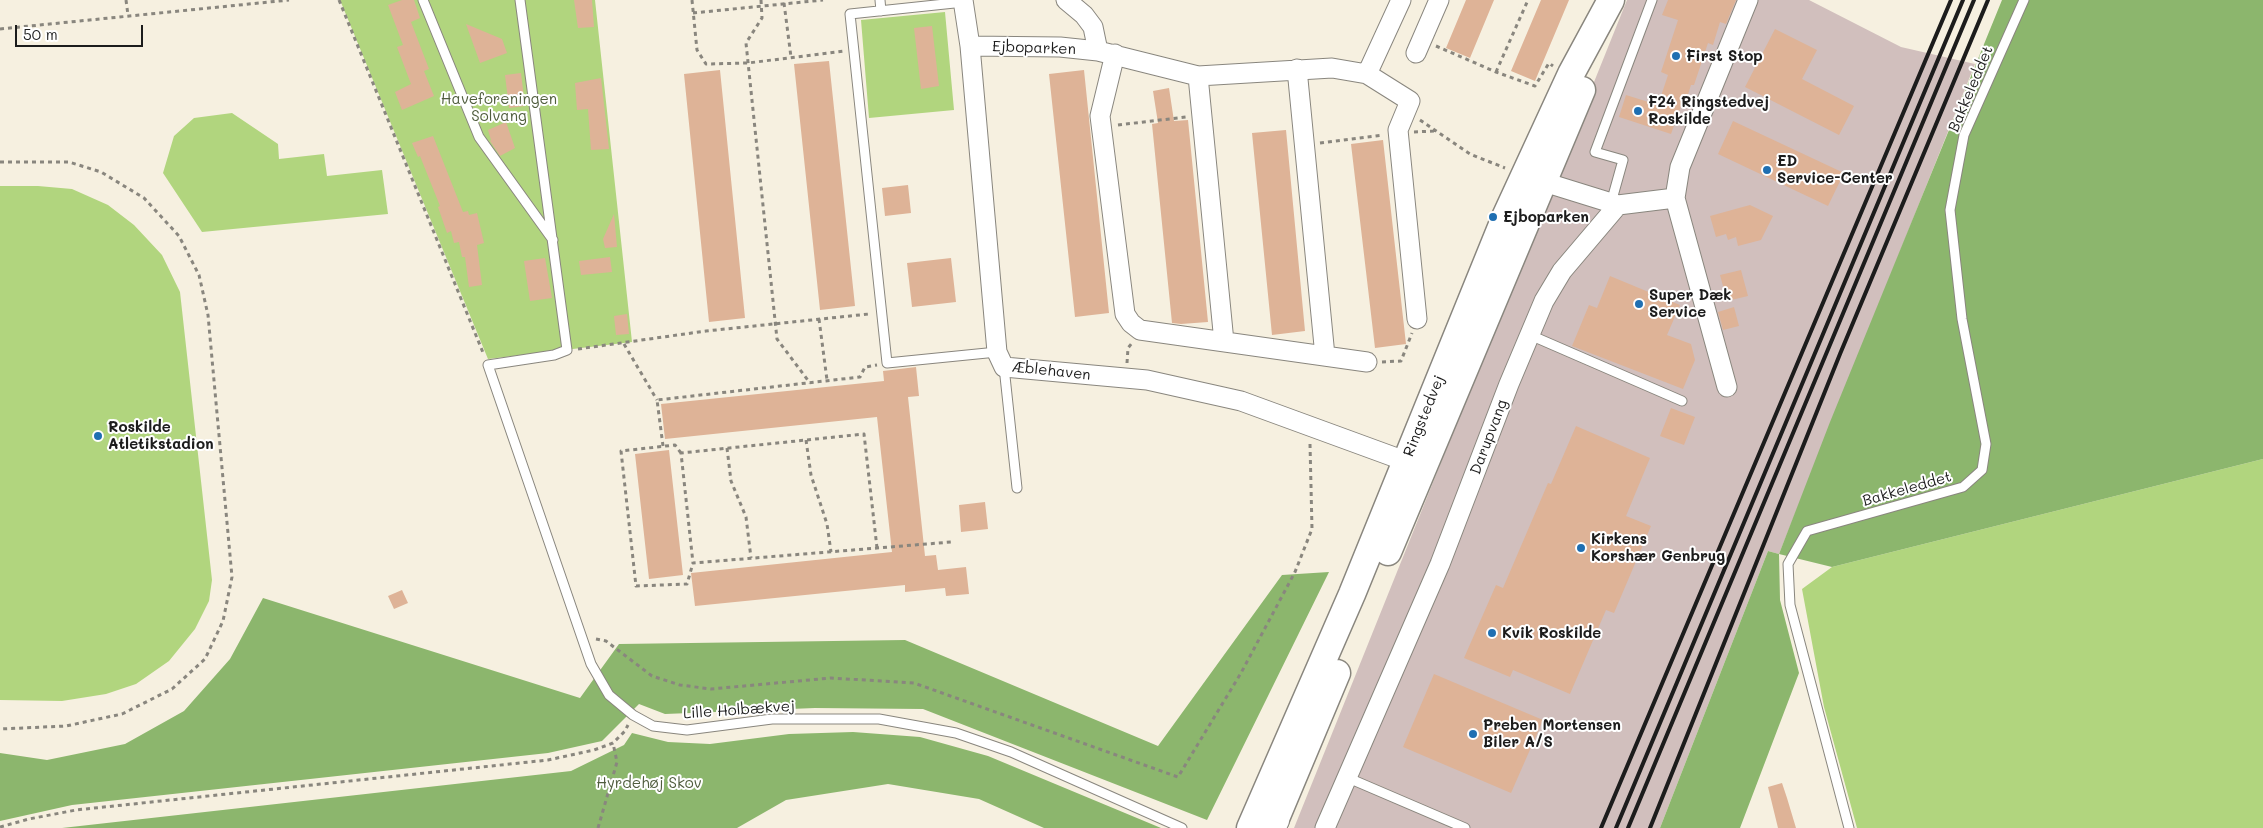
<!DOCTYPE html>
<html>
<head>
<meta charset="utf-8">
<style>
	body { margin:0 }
	#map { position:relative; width:2263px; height:828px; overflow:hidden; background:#f6f0e0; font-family:Mali,sans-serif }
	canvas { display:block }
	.scale { position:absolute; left:15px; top:25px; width:128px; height:22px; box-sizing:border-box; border:2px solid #1c1c1c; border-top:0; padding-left:6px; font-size:15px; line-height:18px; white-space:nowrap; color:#1c1c1c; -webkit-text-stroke:4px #fff; paint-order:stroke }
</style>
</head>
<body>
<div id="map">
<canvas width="2263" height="828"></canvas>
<div class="scale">50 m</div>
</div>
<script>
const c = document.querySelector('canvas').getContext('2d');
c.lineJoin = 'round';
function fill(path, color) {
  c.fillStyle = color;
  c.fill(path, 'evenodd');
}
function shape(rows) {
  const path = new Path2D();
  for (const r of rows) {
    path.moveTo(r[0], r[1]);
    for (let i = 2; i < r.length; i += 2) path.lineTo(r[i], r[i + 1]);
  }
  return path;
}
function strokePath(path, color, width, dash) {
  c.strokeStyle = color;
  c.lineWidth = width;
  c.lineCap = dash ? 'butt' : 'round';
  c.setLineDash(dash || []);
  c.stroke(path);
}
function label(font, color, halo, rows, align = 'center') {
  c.font = font + ' Mali,sans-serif';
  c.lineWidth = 4;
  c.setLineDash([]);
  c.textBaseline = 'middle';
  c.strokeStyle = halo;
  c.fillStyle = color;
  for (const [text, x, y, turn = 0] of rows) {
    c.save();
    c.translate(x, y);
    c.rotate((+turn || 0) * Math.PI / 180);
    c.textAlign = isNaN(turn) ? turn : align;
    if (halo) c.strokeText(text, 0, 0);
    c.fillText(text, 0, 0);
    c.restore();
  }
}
const industrial = shape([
	[1627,0,1809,0,1901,47,1975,64,1779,554,1768,551,1660,828,1294,828]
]);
const green = shape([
	[340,0,595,0,632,342,488,359],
	[945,12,954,110,869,118,861,20],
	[232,113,278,144,279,159,324,154,327,176,382,170,388,214,202,232,163,173,174,136,194,118],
	[0,186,38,186,72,189,108,205,134,225,162,255,180,292,212,580,209,601,195,629,169,661,136,684,106,694,62,701,0,700],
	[2263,459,2263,828,1857,828,1824,707,1802,589,1832,567]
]);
const forest = shape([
	[2002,0,2263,0,2263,459,1832,567,1779,554,1780,600,1799,673,1740,828,1660,828,1768,551,1779,554,1830,422],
	[1329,572,1207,820,923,709,815,708,665,714,639,704,602,741,548,753,72,805,0,821,0,753,47,760,125,744,184,711,230,659,263,598,580,698,619,644,905,640,1158,746,1282,575],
	[853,732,920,737,988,756,1161,828,1044,828,979,799,888,784,786,800,737,828,62,828,571,771,624,745,632,733,668,742,710,744,789,734]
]);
const building = shape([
	[402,0,414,0,420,18,411,22,429,69,424,71,434,96,402,110,395,92,411,84,397,47,403,45,388,5],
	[574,0,592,0,594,27,578,28],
	[1466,0,1494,0,1470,58,1446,48],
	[1541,0,1569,0,1535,81,1511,71],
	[1668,0,1736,0,1726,24,1720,22,1713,45,1708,43,1694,85,1691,85,1684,107,1681,106,1671,134,1619,117,1626,95,1658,105,1668,75,1661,72,1678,20,1662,15],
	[466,24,502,39,507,53,480,63],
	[932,26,939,86,921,89,914,28],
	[1775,29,1817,50,1802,79,1854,106,1839,135,1745,87],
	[829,61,855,306,820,310,794,64],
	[720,70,745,318,709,322,684,74],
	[1084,70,1109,313,1075,317,1049,74],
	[521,73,525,106,509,108,505,75],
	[601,78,609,149,591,150,588,109,577,110,575,83],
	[1169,88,1174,121,1188,120,1208,322,1181,324,1172,323,1152,124,1158,123,1153,91],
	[1733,121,1844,173,1828,206,1718,154],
	[506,122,515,148,500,156,490,141,491,140,488,130],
	[1286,130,1305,331,1272,335,1252,133],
	[433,136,463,212,468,211,469,215,477,213,484,243,477,245,482,285,469,287,465,257,462,257,459,242,454,243,451,231,447,233,438,207,440,206,420,156,418,157,412,143],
	[1383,140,1406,344,1375,348,1351,144],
	[908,185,911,213,885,216,882,188],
	[1750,205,1773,216,1761,240,1738,246,1736,237,1728,240,1726,234,1716,237,1710,216],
	[614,214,617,247,605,248,603,239],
	[610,257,612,272,581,275,579,261],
	[545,258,552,298,530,301,524,261],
	[951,258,956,302,912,307,907,263],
	[1741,270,1748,296,1727,301,1720,275],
	[1610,276,1680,305,1667,335,1691,344,1695,360,1683,389,1572,346,1589,305,1597,308],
	[1734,307,1739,326,1723,330,1718,312],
	[627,314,629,334,616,335,614,316],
	[916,367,919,396,908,397,925,556,936,555,938,570,966,567,969,594,946,596,945,588,905,592,905,585,695,606,691,573,892,552,877,417,665,439,661,404,884,381,883,371],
	[1671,408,1695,417,1684,445,1660,436],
	[1576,426,1650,458,1626,516,1651,526,1614,613,1606,610,1570,694,1513,670,1510,677,1464,658,1496,585,1503,588,1548,483,1551,484],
	[669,450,683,575,649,579,635,454],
	[985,502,988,529,961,532,959,505],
	[402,590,408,603,394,609,388,596],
	[1434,674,1543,720,1511,793,1403,747],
	[1782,783,1787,798,1796,828,1778,828,1768,787]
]);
const path = shape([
	[126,0,128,15],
	[339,0,484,355],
	[692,0,697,50,706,64,748,63,844,51],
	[761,0,762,18,746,43,777,339,810,383],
	[784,3,791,57],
	[693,13,823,0],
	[0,29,289,0],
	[1436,46,1496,72,1535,86,1549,63,1553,66],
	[1496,72,1528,0],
	[1420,120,1470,154,1505,168],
	[1118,125,1186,117],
	[1414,132,1434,131],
	[1320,143,1383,135],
	[0,162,69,162,101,172,144,198,179,236,199,275,208,315,232,577,223,621,205,659,172,689,122,714,66,726,0,729],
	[819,319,827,380],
	[624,344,657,400],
	[578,349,706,331,869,314],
	[1382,362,1401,361,1412,333],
	[1127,363,1128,348,1132,343],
	[806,440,811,475,827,524,831,552],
	[663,446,657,400,860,377,865,367,877,365],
	[727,448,731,481,746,517,751,558],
	[681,453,675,445,621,451,636,586,687,584,693,563],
	[877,548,864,434,681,453,693,563,951,542],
	[596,639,606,641,652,676,680,685,711,689,831,678,914,683,1178,777,1241,673,1295,572,1312,529,1310,444],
	[0,827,29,819,76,810,548,760,594,750,613,743,625,731,628,725],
	[598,828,617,762,613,743]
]);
const lane = shape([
	[423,0,479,137,553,240],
	[520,0,567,350,554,355,488,365,591,664,609,695,633,715,653,726,687,730,772,719,879,719,956,733,1011,752,1182,828],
	[880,0,881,11],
	[964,2,850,14,887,363,997,352],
	[1611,203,1623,160,1595,152,1652,0],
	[1530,335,1682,401],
	[1004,367,1017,488],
	[1346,777,1465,828],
	[1849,828,1790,605,1788,564,1807,531,1963,487,1982,470,1986,444,1962,319,1950,210,1964,135,2024,0]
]);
const street = shape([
	[963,0,970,46,997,352,1004,367,1147,380,1241,401,1416,465],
	[1066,0,1084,15,1093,27,1098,51],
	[970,46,1060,47,1098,51,1198,76,1332,68,1367,74,1401,0],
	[1416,53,1439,0],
	[1115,54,1100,116,1125,314,1131,323,1140,330,1367,362],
	[1297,69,1325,356],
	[1367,74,1410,101,1398,130,1417,319],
	[1198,76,1224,342],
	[1618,205,1675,198],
	[1727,387,1675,198,1680,167,1748,0],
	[1325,828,1440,564,1509,384,1544,301,1562,271,1618,205,1531,178]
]);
const secondary = shape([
	[1388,552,1582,90],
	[1250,828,1352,594,1506,215,1571,74,1611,0],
	[1272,828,1337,673]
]);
const highway = shape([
	[1270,828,1275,820]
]);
const rail = shape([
	[1601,828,1951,0],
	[1616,828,1963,0],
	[1628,828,1974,0],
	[1650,828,1840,354,1988,0]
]);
const markers = [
	[1676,56,5,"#1f6fb2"],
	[1638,111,5,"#1f6fb2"],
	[1767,170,5,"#1f6fb2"],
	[1493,217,5,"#1f6fb2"],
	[1639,304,5,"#1f6fb2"],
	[98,436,5,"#1f6fb2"],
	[1581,548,5,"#1f6fb2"],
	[1492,633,5,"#1f6fb2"],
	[1473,734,5,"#1f6fb2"]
];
const streetNames = [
	["Ejboparken",1034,48,2],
	["Bakkeleddet",1971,89,-67],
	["Æblehaven",1051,371,6],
	["Ringstedvej",1424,416,-68],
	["Darupvang",1489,437,-69],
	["Bakkeleddet",1907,489,-16],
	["Lille Holbækvej",739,710,-4]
];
const poiNames = [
	["First Stop",1686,56],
	["F24 Ringstedvej",1648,102],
	["Roskilde",1648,119],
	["ED",1777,161],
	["Service-Center",1777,178],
	["Ejboparken",1503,217],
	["Super Dæk",1649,295],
	["Service",1649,312],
	["Roskilde",108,427],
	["Atletikstadion",108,444],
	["Kirkens",1591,539],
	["Korshær Genbrug",1591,556],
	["Kvik Roskilde",1502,633],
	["Preben Mortensen",1483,725],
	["Biler A/S",1483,742]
];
const parkNames = [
	["Haveforeningen",499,99],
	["Solvang",499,116],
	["Hyrdehøj Skov",649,783]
];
fill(industrial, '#d1bfbd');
fill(green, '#b1d57e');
fill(forest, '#8cb66d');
fill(building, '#deb397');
strokePath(lane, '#89867e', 11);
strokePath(street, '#89867e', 21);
strokePath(secondary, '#89867e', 29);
strokePath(highway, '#89867e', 30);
strokePath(path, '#89867e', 3, [4, 4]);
strokePath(lane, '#fff', 9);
strokePath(street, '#fff', 19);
strokePath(secondary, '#fff', 26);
strokePath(highway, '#fff', 28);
strokePath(rail, '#1c1c1c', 4);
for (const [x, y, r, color] of markers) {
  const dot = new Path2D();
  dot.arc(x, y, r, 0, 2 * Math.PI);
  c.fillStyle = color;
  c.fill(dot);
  strokePath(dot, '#fff', 2);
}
label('15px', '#1c1c1c', '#fff', streetNames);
label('bold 15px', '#1c1c1c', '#fff', poiNames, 'left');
label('15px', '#505d3e', '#fff', parkNames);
</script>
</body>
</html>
